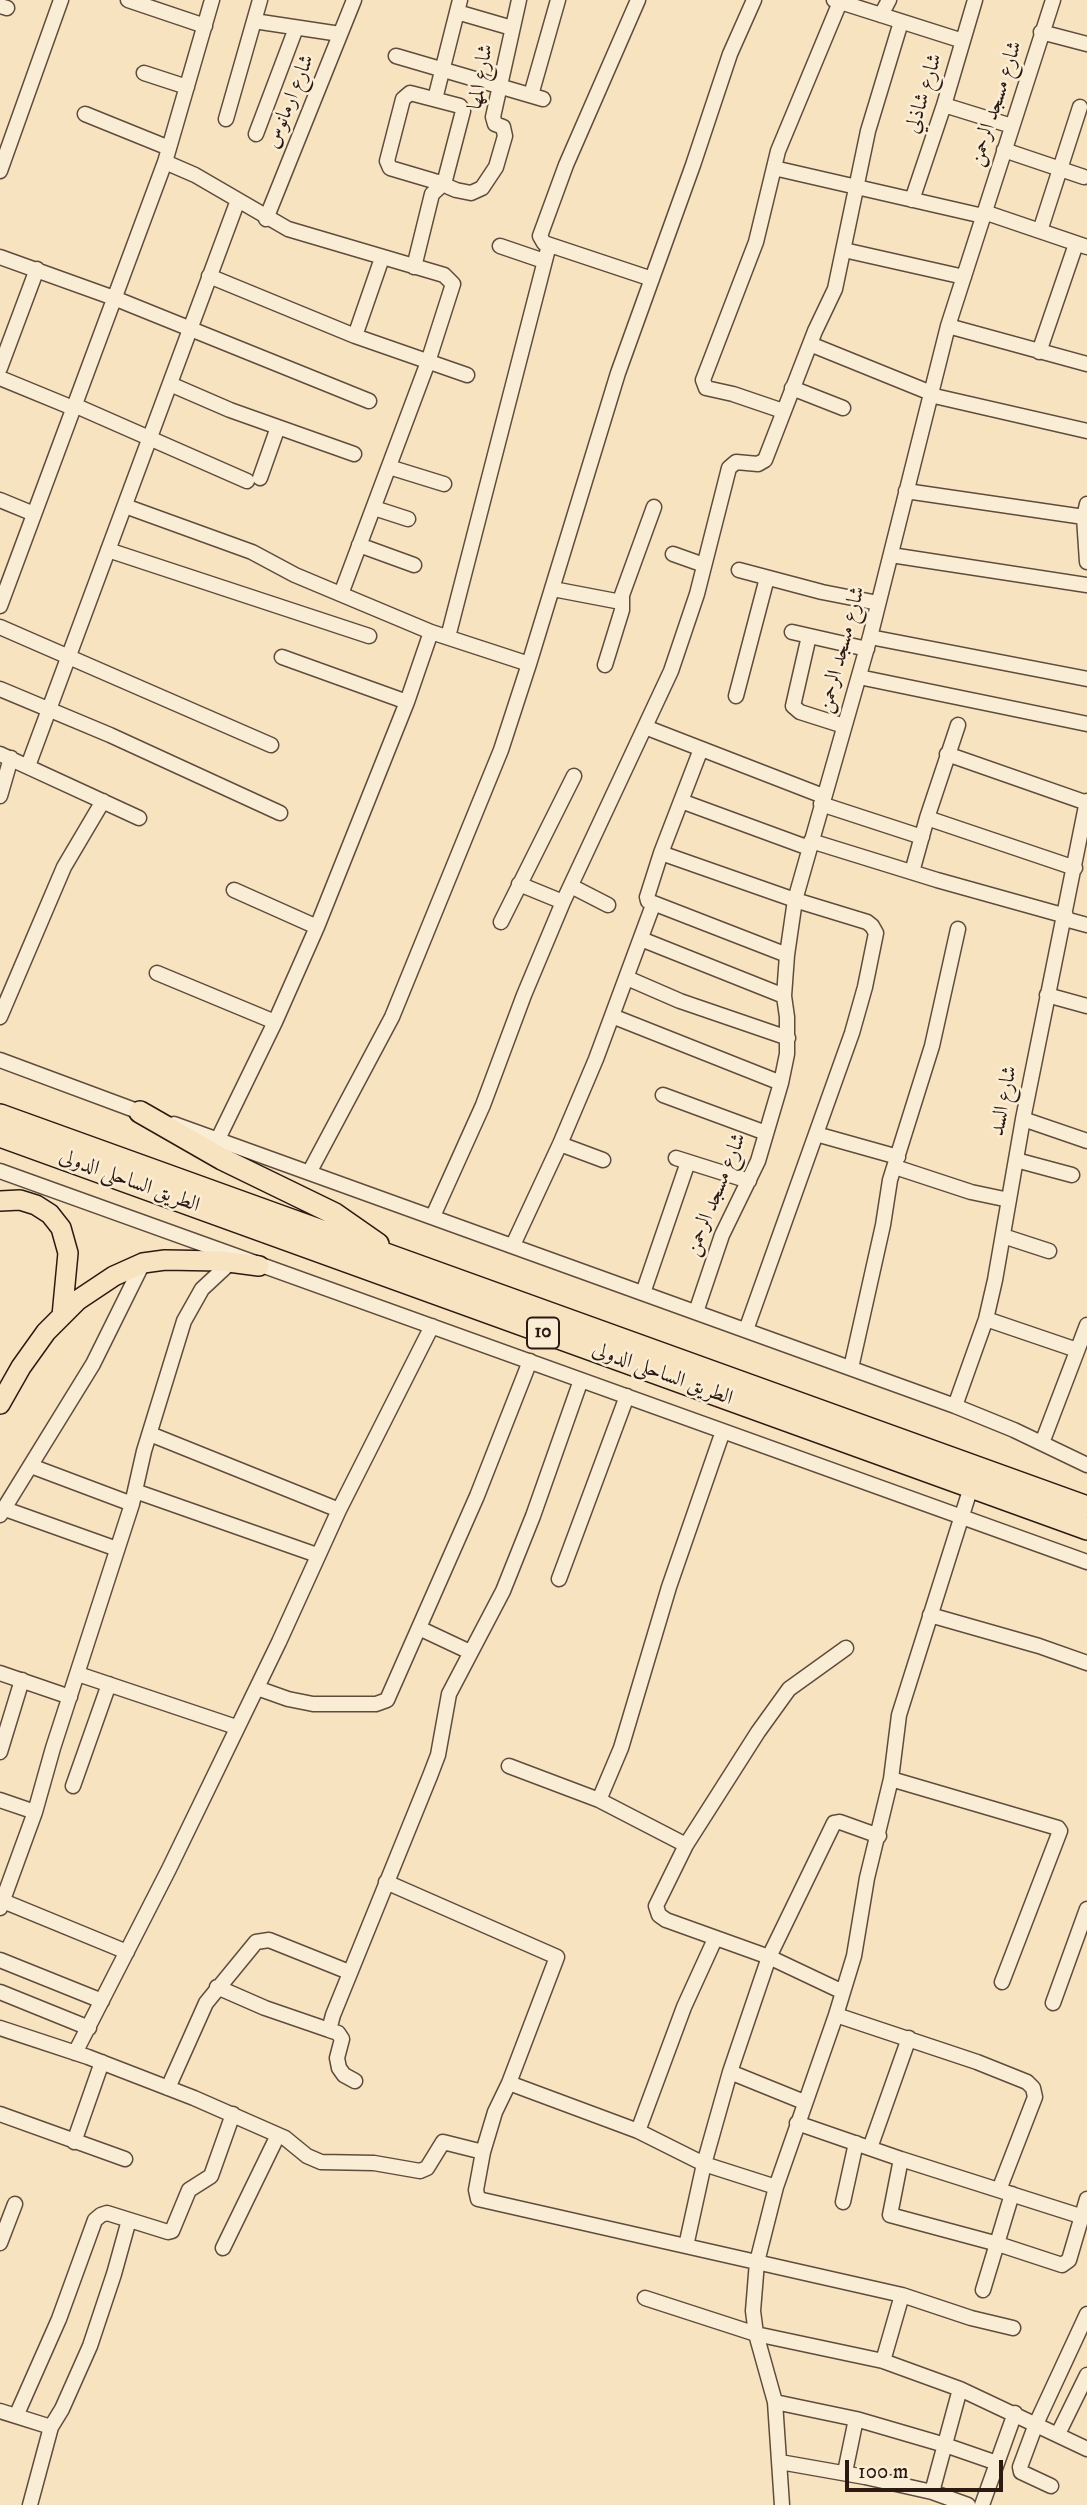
<!DOCTYPE html>
<html>
<head>
<meta charset="utf-8">
<style>
	body { margin:0 }
	#map { position:relative; width:1087px; height:2505px; overflow:hidden; background:#f7e3bf; font-family:"IM FELL DW Pica",serif }
	canvas { display:block }
	.scale { position:absolute; left:845px; top:2460px; width:158px; height:32px; box-sizing:border-box; border:4px solid #2c1912; border-top:0; padding-left:9px; font-size:21px; line-height:24px; white-space:nowrap; color:#2c1912; -webkit-text-stroke:5px #faedd5; paint-order:stroke }
</style>
</head>
<body>
<div id="map">
<canvas width="1087" height="2505"></canvas>
<div class="scale">100 m</div>
</div>
<script>
const c = document.querySelector('canvas').getContext('2d');
c.lineJoin = 'round';
function shape(rows) {
  const path = new Path2D();
  for (const r of rows) {
    path.moveTo(r[0], r[1]);
    for (let i = 2; i < r.length; i += 2) path.lineTo(r[i], r[i + 1]);
  }
  return path;
}
function strokePath(path, color, width, dash) {
  c.strokeStyle = color;
  c.lineWidth = width;
  c.lineCap = dash ? 'butt' : 'round';
  c.setLineDash(dash || []);
  c.stroke(path);
}
function label(font, color, halo, rows, align = 'center') {
  c.font = font + ' "IM FELL DW Pica",Amiri,serif';
  c.lineWidth = 5;
  c.setLineDash([]);
  c.textBaseline = 'middle';
  c.strokeStyle = halo;
  c.fillStyle = color;
  for (const [text, x, y, turn = 0] of rows) {
    c.save();
    c.translate(x, y);
    c.rotate((+turn || 0) * Math.PI / 180);
    c.textAlign = isNaN(turn) ? turn : align;
    if (halo) c.strokeText(text, 0, 0);
    c.fillText(text, 0, 0);
    c.restore();
  }
}
const minor = shape([
	[128,0,205,26],
	[638,0,566,165,540,236,544,243,652,279],
	[834,0,963,41],
	[0,6,7,8],
	[457,12,512,28],
	[881,15,889,0],
	[254,21,340,34],
	[1041,32,1087,44],
	[396,56,543,99],
	[144,73,187,87],
	[531,95,558,0],
	[435,99,460,0],
	[944,105,1012,126],
	[85,114,169,148],
	[226,119,260,0],
	[256,134,296,28],
	[1004,150,1084,177],
	[165,162,195,175,288,229,444,275,453,284,428,362,341,594],
	[774,168,983,216],
	[0,171,61,0],
	[912,200,944,105,975,0],
	[984,212,1087,247],
	[266,219,354,0],
	[1040,231,1080,107],
	[500,246,544,261],
	[844,250,964,277],
	[0,257,114,298,369,401],
	[414,267,432,194,443,184,445,180,463,111,460,106,414,94,410,93,403,99,387,161,390,168,434,181,439,182,449,187,456,190,471,193,482,188,496,167,505,136,503,127,495,124,493,117,519,0],
	[209,276,355,336,467,375],
	[948,326,1087,364],
	[355,336,382,258],
	[810,344,931,393],
	[1039,352,1076,244],
	[0,368,37,269],
	[0,378,73,408],
	[170,384,230,410,354,454],
	[792,388,843,408],
	[930,395,1087,431],
	[74,405,247,481],
	[783,411,733,394,706,388,703,380,756,242,778,151,840,2],
	[389,467,444,484],
	[260,478,278,427],
	[906,491,1084,517],
	[0,500,34,514],
	[1087,504,1084,517,1087,562],
	[125,506,252,552,295,575,431,632,529,664],
	[374,508,408,519],
	[359,545,414,565],
	[108,550,369,636],
	[673,554,704,565],
	[891,555,1087,585],
	[739,570,822,592,878,603],
	[553,589,621,602],
	[0,606,165,162,212,0],
	[0,627,271,745],
	[792,632,867,649],
	[809,636,793,706,800,712,844,726],
	[448,637,549,245],
	[870,637,1087,679],
	[282,657,407,702],
	[605,665,622,610,622,595,654,507],
	[859,677,1087,724],
	[0,689,110,735,280,813],
	[736,696,767,578],
	[645,727,823,796],
	[701,749,661,853,647,897,648,901,787,955],
	[0,754,139,818],
	[947,754,1087,803],
	[28,766,238,200],
	[0,796,11,758],
	[681,801,809,848],
	[821,804,922,837],
	[927,818,1075,868],
	[811,841,937,880,1066,916],
	[661,853,795,900,867,922,872,926,876,933,865,987,852,1033,746,1330],
	[912,872,927,818,958,725],
	[519,884,563,902],
	[571,886,608,905],
	[234,890,317,927],
	[1065,919,1087,925],
	[501,922,574,776],
	[641,939,784,996],
	[157,973,275,1022],
	[627,978,680,1001,788,1038],
	[1047,995,1087,1006],
	[612,1016,781,1083],
	[0,1017,64,867,103,801],
	[0,1060,148,1115],
	[663,1095,766,1133],
	[1023,1119,1087,1141],
	[174,1124,955,1406,1014,1430,1087,1465],
	[816,1134,898,1157],
	[218,1139,275,1022,317,927,407,702,431,632],
	[560,1144,603,1160],
	[676,1158,749,1181],
	[1016,1160,1072,1175],
	[895,1167,971,1192,1009,1200],
	[0,1171,1087,1562],
	[310,1171,392,1017,501,750,529,664,618,373,693,165,730,54,754,0],
	[433,1216,483,1105,524,995,563,902,671,671,697,594,729,468,736,462,758,464,765,460,815,331,835,289,868,131,901,22],
	[1003,1236,1049,1251],
	[513,1245,560,1144,596,1059,653,905],
	[643,1293,688,1162],
	[696,1312,722,1235,758,1161,781,1083,787,1054,787,1017,784,996,787,955,795,900,870,637,948,326,1053,0],
	[986,1319,1077,1350],
	[851,1368,883,1225,890,1180,932,1046,958,929],
	[955,1406,986,1319,995,1280,1023,1119,1087,801],
	[150,1434,339,1510],
	[1042,1443,1087,1325],
	[31,1466,132,1504],
	[135,1491,317,1555],
	[5,1509,117,1549],
	[0,1515,93,1364,143,1263],
	[559,1579,627,1396],
	[930,1615,1039,1646,1087,1663],
	[419,1628,470,1652],
	[0,1673,70,1697],
	[78,1674,236,1727],
	[257,1688,288,1699,313,1704,376,1704,387,1700,477,1496,530,1361],
	[0,1752,22,1680],
	[509,1766,599,1800,686,1845],
	[891,1779,1058,1828,1060,1831,1002,1982],
	[73,1786,109,1684],
	[0,1800,35,1812],
	[599,1800,621,1748,669,1587,723,1431],
	[386,1882,557,1957,509,2083,495,2112,483,2152,476,2190,478,2199,902,2295,971,2318,1013,2328],
	[3,1901,127,1952],
	[0,1908,35,1812,53,1748,132,1504,144,1451,184,1321,202,1289,231,1262],
	[0,1960,102,2001],
	[217,1987,265,2008,329,2030],
	[0,1992,89,2028],
	[843,1992,769,1957,666,1920,659,1915,656,1906,686,1845,758,1732,789,1689,846,1648],
	[1053,2003,1087,1909],
	[836,2015,977,2062,1027,2082,1033,2088,1035,2097,999,2190],
	[0,2028,88,2057,194,2098,285,2138,307,2156,321,2162,374,2163,420,2171,427,2168,443,2142,483,2152],
	[75,2053,169,1869,279,1642,339,1510,432,1326],
	[730,2072,804,2102],
	[355,2081,344,2075,339,2068,337,2058,342,2039,338,2033,329,2030,333,2015,430,1776,438,1755,449,1694,503,1591,533,1516,581,1380],
	[509,2083,638,2131,704,2164,776,2187],
	[168,2088,206,2003,256,1942,269,1940,349,1972],
	[0,2114,125,2159],
	[797,2123,901,2159,1080,2216],
	[638,2131,684,2007,715,1939],
	[74,2142,102,2062],
	[870,2148,909,2038],
	[901,2159,890,2215,998,2244,1062,2265,1069,2260,1087,2199],
	[843,2202,856,2143],
	[0,2243,15,2204],
	[686,2246,704,2164,730,2072,769,1957,834,1823,840,1822,879,1836],
	[223,2248,278,2135],
	[983,2290,1012,2194],
	[645,2298,756,2334,883,2361,960,2389,1087,2449],
	[883,2361,902,2295],
	[775,2402,856,2419,945,2445,997,2463],
	[0,2411,51,2427],
	[17,2414,59,2319,95,2220,101,2215,107,2213,168,2232,172,2231,189,2190,211,2176,233,2114],
	[1058,2434,1087,2375],
	[780,2462,865,2477,932,2492,968,2505],
	[845,2472,856,2419],
	[1051,2486,1021,2472,1020,2467,1036,2424,1087,2314],
	[932,2492,960,2389],
	[30,2505,51,2427,62,2409,90,2346,114,2274,129,2220],
	[782,2505,775,2402,756,2334,753,2311,757,2262,776,2187,836,2015,854,1956,867,1878,891,1779,899,1715,971,1487],
	[982,2505,1015,2413]
]);
const major = shape([
	[0,1201,20,1200,36,1205,50,1214,61,1228,68,1253,62,1316],
	[0,1404,21,1367,46,1332,78,1300,114,1276,143,1263,165,1260,221,1261,259,1266]
]);
const highway = shape([
	[140,1112,222,1159,335,1214,378,1244],
	[0,1115,1087,1507],
	[0,1136,1087,1529]
]);
const shields = [
	[543,1333,32]
];
const shieldNames = [
	["10",543,1333]
];
const streetNames = [
	["شارع المها",482,77,-80],
	["شارع شاذلي",925,94,-73],
	["شارع ارمانوس",291,102,-68],
	["شارع مسجد الرحمن",997,104,-72],
	["شارع مسجد الرحمن",843,650,-75],
	["شارع السد",1005,1101,-79],
	["الطريق الساحلى الدولى",129,1182,20],
	["شارع مسجد الرحمن",717,1195,-68],
	["الطريق الساحلى الدولى",662,1375,20]
];
strokePath(minor, '#5f4c3d', 17);
strokePath(major, '#2c1912', 22);
strokePath(highway, '#2c1912', 24);
strokePath(minor, '#faedd5', 14);
strokePath(major, '#f7e3bf', 19);
strokePath(highway, '#f7e3bf', 21);
for (const [x, y, w] of shields) {
  const box = new Path2D();
  box.roundRect(x - w / 2, y - 15.5, w, 31, 5);
  c.fillStyle = '#faedd5';
  c.fill(box);
  strokePath(box, '#2c1912', 2);
}
label('bold 19px', '#2c1912', null, shieldNames);
label('21px', '#2c1912', '#faedd5', streetNames);
</script>
</body>
</html>
